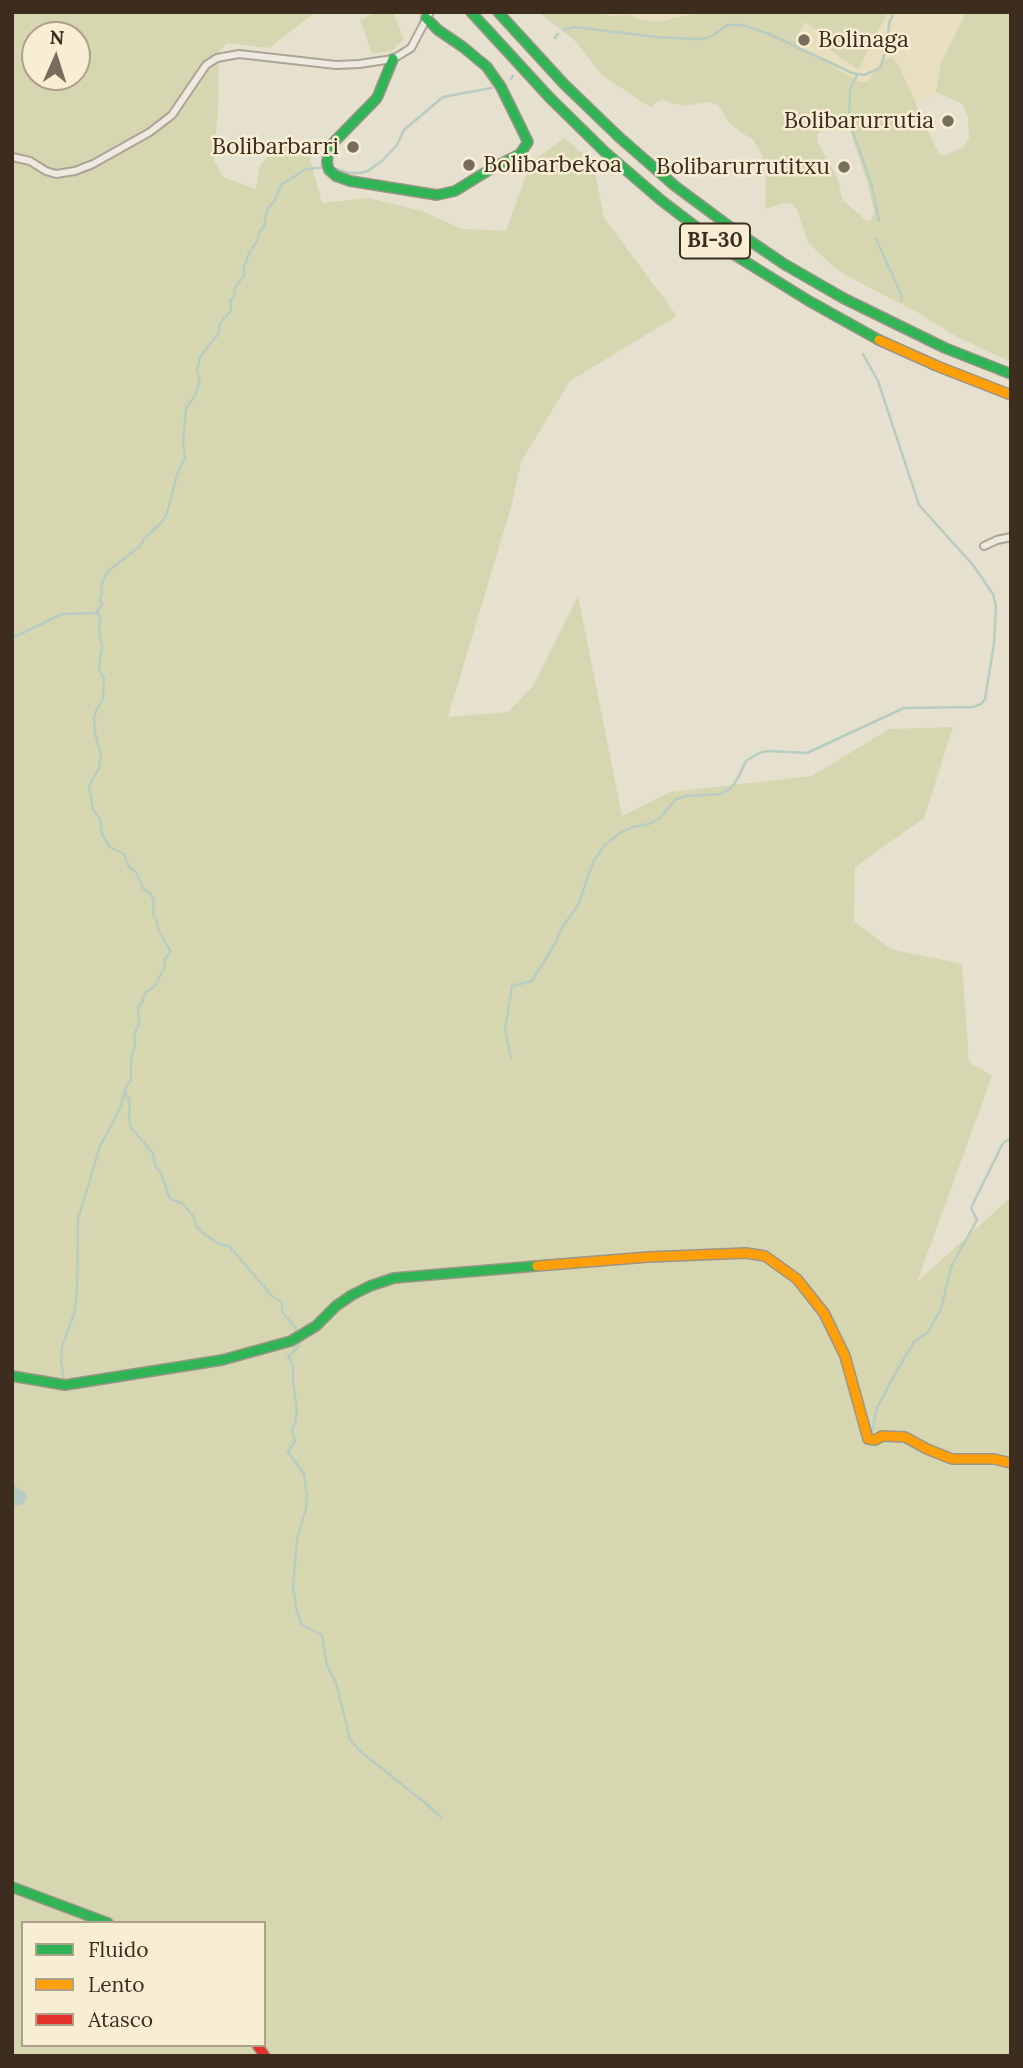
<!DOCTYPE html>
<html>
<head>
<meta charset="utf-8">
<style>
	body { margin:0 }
	#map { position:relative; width:1023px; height:2068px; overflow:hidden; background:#e6e0ce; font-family:Lora,serif }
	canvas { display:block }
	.frame { position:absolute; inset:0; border:14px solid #3c2d1e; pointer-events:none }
	.legend { position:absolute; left:21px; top:1921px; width:245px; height:126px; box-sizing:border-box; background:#f8eed4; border:2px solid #ada18b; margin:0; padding:9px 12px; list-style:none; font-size:21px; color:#3c2d1e }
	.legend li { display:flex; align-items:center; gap:14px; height:35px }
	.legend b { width:35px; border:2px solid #ada18b }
	.north { position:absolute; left:21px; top:21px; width:70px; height:70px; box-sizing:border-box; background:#f8eed4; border:2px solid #ada18b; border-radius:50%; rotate:3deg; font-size:19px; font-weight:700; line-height:28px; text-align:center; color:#3c2d1e }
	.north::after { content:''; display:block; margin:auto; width:24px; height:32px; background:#786c5c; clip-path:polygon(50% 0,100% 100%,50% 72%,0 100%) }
</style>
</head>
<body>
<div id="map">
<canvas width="1023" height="2068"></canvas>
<div class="frame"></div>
<ul class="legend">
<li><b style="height:9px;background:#30b455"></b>Fluido</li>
<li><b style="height:9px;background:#ff9f0a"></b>Lento</li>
<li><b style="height:9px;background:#e5322d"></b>Atasco</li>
</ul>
<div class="north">N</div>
</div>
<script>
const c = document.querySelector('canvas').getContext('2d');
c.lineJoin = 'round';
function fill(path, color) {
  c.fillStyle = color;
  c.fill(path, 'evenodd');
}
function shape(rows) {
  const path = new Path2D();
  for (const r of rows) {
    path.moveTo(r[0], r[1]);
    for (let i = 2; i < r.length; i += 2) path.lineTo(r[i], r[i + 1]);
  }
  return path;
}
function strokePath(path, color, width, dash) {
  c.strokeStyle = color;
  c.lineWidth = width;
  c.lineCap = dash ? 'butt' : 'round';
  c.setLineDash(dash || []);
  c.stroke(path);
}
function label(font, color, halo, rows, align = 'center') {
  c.font = font + ' Lora,serif';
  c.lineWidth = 5;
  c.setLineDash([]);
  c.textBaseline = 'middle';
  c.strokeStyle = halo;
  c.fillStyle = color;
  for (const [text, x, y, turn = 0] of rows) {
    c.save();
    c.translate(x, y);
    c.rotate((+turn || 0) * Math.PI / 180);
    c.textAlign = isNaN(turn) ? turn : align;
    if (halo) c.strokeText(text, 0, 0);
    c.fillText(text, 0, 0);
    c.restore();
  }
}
const farmland = shape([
	[603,12,701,12,658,22,641,20,628,15,609,16],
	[811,12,964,12,964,15,941,63,936,92,930,98,915,103,884,60,868,81,860,82,800,47,797,40,799,32]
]);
const green = shape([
	[12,12,316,12,269,48,227,43,219,51,218,110,214,160,223,177,256,189,260,165,280,145,307,148,322,203,368,198,422,211,462,229,506,231,531,162,564,138,593,162,604,218,677,316,570,381,521,462,512,504,448,717,508,712,533,686,578,596,622,816,670,792,812,776,889,729,953,727,924,818,855,867,854,921,891,949,962,964,969,1062,992,1076,917,1282,1011,1197,1011,2056,12,2056],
	[35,35,77,35,77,77,35,77],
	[23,1923,264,1923,264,2045,23,2045],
	[376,12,393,12,404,39,392,51,372,53,360,20],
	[538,12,603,12,609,16,628,15,641,20,658,22,701,12,888,12,858,69,830,50,821,33,805,22,799,32,798,43,803,49,860,82,868,81,884,60,889,58,893,58,899,66,936,148,939,153,944,156,963,147,969,139,968,118,963,104,936,92,941,63,963,19,964,12,1011,12,1011,362,957,337,917,312,847,276,835,268,808,243,797,210,793,204,784,203,765,209,766,171,762,155,754,141,730,124,718,105,709,102,683,106,662,100,656,102,652,107,645,104,602,75,573,39],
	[841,121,846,123,849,127,868,185,874,212,871,221,866,220,862,217,842,199,838,179,817,141,817,135,820,132]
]);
const water = shape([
	[12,1484,26,1493,27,1498,22,1505,12,1506]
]);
const stream = shape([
	[563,30,574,27,656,37,691,39,702,39,712,36,727,25,742,25,769,34,852,73,864,75,880,68,887,47,889,23,894,12],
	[555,38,558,34],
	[857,75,850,90,849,121,872,186,879,221],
	[511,79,513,76],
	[333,168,349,173,360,173,368,171,383,160,397,145,404,130,443,97,491,88],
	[876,239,902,296,901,301],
	[12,638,62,614,95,613,102,605,100,600,102,592,101,586,107,572,140,546,144,539,162,522,167,513,177,475,185,458,183,442,186,409,195,395,200,381,197,370,200,357,218,334,220,323,231,311,230,301,234,297,235,288,244,275,244,267,249,253,258,240,259,233,264,226,267,210,275,200,281,185,306,169,326,167],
	[511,1058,505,1030,512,986,532,981,556,942,561,929,578,905,594,860,605,845,620,833,632,827,649,824,660,818,676,799,686,796,721,794,731,788,738,778,746,761,759,753,768,751,807,753,904,708,973,707,981,704,985,699,994,644,996,606,993,594,973,565,919,505,878,381,863,354],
	[125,1093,130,1100,129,1120,131,1128,153,1153,155,1166,161,1173,170,1199,182,1203,193,1216,196,1226,203,1233,217,1243,230,1247,272,1296,282,1302,282,1312,296,1328,297,1334],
	[300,1338,299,1346,288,1357,293,1365,293,1382,297,1410,295,1423,292,1429,295,1441,288,1452,304,1474,307,1495,306,1508,297,1539,293,1586,296,1608,302,1625,322,1635,327,1665,336,1683,350,1739,360,1751,424,1802,442,1818],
	[64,1381,61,1361,62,1346,74,1314,77,1291,78,1219,100,1146,119,1111,127,1085,131,1080,131,1059,135,1046,134,1036,139,1023,138,1007,142,1003,145,993,155,986,164,968,165,959,171,952,158,929,157,922,153,915,154,900,151,895,143,888,136,872,129,867,124,854,110,847,102,834,100,819,93,809,89,786,99,768,101,755,95,733,94,718,96,711,103,699,104,679,99,669,102,647,99,628,101,620,97,611],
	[872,1431,877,1408,891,1381,914,1342,928,1332,941,1309,951,1267,977,1220,971,1208,1003,1143,1011,1138]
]);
const street = shape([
	[12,157,30,161,46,171,56,174,75,171,93,164,150,132,172,115,206,65,217,58,239,54,336,65,359,64,393,59,411,48,430,12],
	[984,546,997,540,1011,537]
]);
const fast = shape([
	[471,12,550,98,605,152,662,201,725,249,809,301,879,340],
	[498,12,564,84,619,137,675,186,737,232,784,264,843,298,945,348,1011,374],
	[393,59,377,98,334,142,328,154,327,163,329,170,336,176,350,181,437,195,455,191,494,167,520,154,528,142,501,87,487,67,463,47,438,30,426,18],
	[12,1376,65,1385,222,1360,291,1341,316,1326,336,1306,352,1295,370,1286,394,1278,537,1266],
	[12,1887,108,1923]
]);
const slow = shape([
	[879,340,937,366,1011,395],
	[537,1266,648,1257,746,1253,765,1256,797,1279,824,1313,845,1356,868,1439,875,1440,882,1436,905,1437,927,1449,952,1459,994,1459,1011,1463]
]);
const jam = shape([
	[257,2045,265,2056]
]);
const markers = [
	[804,40,7,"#786c5c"],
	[948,121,7,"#786c5c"],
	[353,147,7,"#786c5c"],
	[469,165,7,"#786c5c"],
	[844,167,7,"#786c5c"]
];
const shields = [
	[715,241,70]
];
const shieldNames = [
	["BI-30",715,241]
];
const poiNames = [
	["Bolinaga",818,40,"left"],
	["Bolibarurrutia",934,121],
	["Bolibarbarri",339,147],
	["Bolibarbekoa",483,165,"left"],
	["Bolibarurrutitxu",830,167]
];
fill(farmland, '#e7dfbe');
fill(green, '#d6d7b0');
fill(water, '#b9ccc1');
strokePath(stream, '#b9ccc1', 2.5);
strokePath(street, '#aca597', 10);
strokePath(fast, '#9b9487', 12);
strokePath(slow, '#9b9487', 12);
strokePath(jam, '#9b9487', 12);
strokePath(street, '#eeeae0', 6);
strokePath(fast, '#30b455', 9);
strokePath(slow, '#ff9f0a', 9);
strokePath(jam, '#e5322d', 9);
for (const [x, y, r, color] of markers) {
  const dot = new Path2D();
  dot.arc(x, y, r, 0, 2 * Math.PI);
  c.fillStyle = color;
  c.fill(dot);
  strokePath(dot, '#f8eed4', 2.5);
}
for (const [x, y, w] of shields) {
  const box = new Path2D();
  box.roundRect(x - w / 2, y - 17.5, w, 35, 5);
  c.fillStyle = '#f8eed4';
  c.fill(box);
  strokePath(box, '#3c2d1e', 2);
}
label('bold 21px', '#3c2d1e', null, shieldNames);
label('23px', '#3c2d1e', '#f8eed4', poiNames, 'right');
</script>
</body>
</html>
